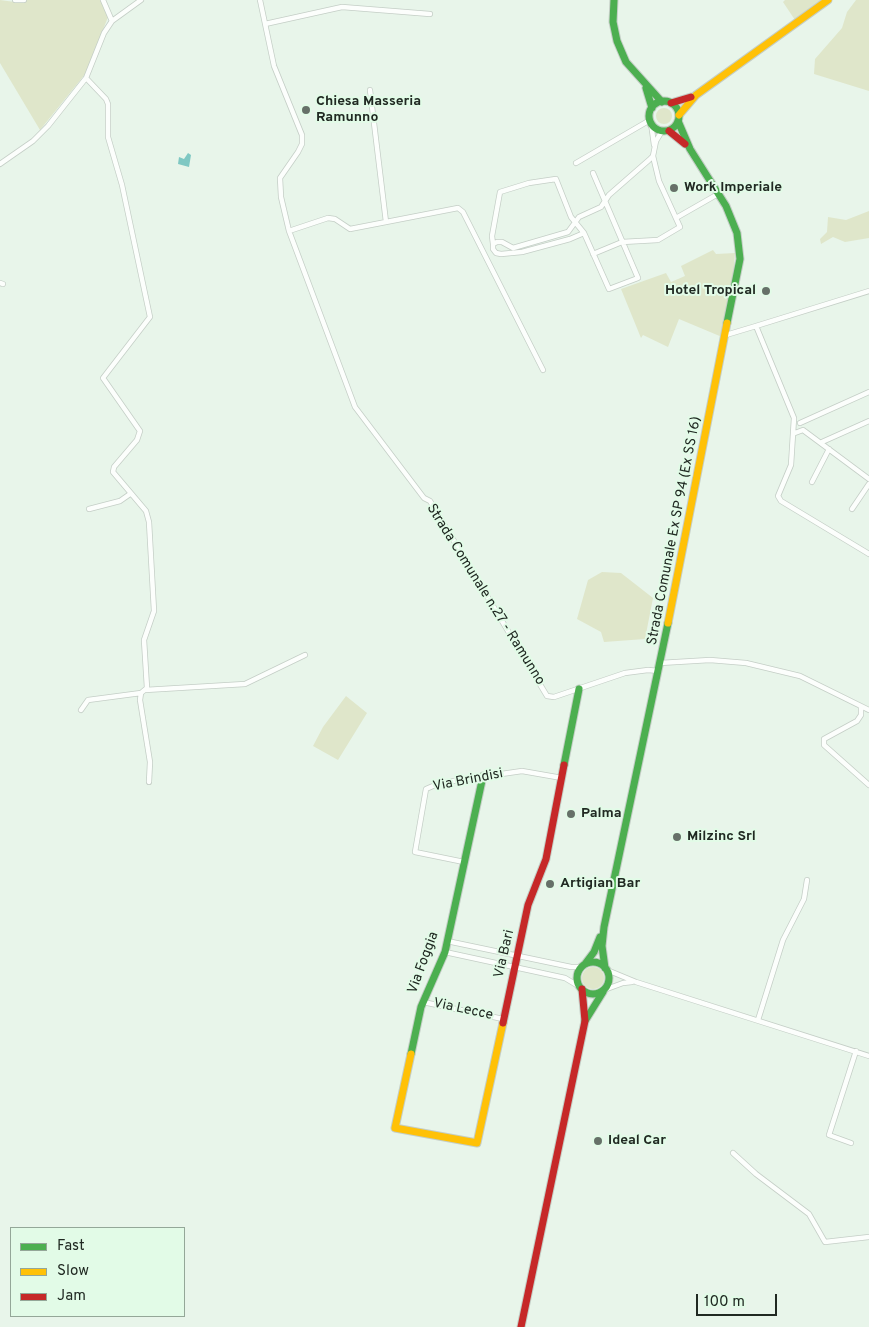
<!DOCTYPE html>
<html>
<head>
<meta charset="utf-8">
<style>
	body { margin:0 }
	#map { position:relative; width:869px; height:1327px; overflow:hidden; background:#e8f5ea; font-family:Overpass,sans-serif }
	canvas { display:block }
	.legend { position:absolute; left:10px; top:1227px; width:175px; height:90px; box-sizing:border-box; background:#e2fbe7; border:1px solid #94a798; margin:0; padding:6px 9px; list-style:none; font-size:15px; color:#202922 }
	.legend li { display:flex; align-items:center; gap:10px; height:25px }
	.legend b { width:25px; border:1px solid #94a798 }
	.scale { position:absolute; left:696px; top:1294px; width:81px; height:22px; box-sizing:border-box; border:2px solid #202922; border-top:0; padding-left:6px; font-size:15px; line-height:18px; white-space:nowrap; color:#202922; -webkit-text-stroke:4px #e2fbe7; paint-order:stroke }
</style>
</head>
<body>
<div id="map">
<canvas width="869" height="1327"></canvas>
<ul class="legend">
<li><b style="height:6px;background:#4caf50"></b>Fast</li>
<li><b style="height:6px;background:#ffc107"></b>Slow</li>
<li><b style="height:6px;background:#c62828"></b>Jam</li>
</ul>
<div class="scale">100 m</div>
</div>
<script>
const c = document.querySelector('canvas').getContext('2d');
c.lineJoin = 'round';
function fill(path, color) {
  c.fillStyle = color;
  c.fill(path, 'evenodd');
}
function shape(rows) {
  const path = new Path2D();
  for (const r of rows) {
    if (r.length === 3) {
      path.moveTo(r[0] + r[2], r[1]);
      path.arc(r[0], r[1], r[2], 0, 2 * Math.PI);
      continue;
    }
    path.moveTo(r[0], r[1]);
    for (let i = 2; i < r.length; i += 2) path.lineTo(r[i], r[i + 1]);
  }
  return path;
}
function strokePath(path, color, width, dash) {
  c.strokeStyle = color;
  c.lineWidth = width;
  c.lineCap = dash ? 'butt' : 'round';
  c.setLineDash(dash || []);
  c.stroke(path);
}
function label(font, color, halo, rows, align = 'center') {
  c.font = font + ' Overpass,sans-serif';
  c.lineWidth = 4;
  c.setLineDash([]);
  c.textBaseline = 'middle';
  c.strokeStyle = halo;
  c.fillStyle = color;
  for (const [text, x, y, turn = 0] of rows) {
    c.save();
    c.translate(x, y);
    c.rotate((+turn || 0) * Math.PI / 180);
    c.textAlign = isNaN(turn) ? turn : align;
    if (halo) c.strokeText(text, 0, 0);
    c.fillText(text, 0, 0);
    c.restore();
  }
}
const green = shape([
	[0,0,22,3,27,0,101,0,108,17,86,73,40,130,0,63],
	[785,0,823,0,795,20,783,2],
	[856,0,869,0,869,91,814,74,815,59,842,28,847,12],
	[664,116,8],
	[869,211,869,238,845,242,833,237,821,244,820,239,827,232,828,217,846,220],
	[713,250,716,254,735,253,733,280,722,337,679,319,668,347,643,335,641,338,621,289,666,273,671,282,685,276,681,266],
	[602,572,621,573,653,598,645,639,604,642,601,632,577,619,588,580],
	[346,696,367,713,338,760,313,746,323,727],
	[593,978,11]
]);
const water = shape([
	[188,153,191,155,189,167,178,164,179,157,184,159]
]);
const street = shape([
	[15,0,24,0],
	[103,0,112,21],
	[260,0,274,66,302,135,302,144,298,152,280,178,281,197,289,231,355,407,424,498,430,501,547,696,554,697,625,673,648,670,659,671],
	[265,24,342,7,430,14],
	[86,78,106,99,108,104,108,137,122,185,150,317,103,378,140,431,137,440,114,467,113,472,146,511,149,522,154,611,144,640,147,688,141,693,140,700,150,762,149,782],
	[370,90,386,222],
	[651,123,654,145],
	[576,163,650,120],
	[0,164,33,141,48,126,86,78,104,33,112,21,141,0],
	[676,218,718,194],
	[289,231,328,218,335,219,350,229,458,208,463,212,543,370],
	[584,233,570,239,522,252,501,254,496,253,493,249,493,244,497,242,502,242,513,248,568,232,579,217,601,207,609,195,649,160,653,156,656,141,662,131],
	[493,244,492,236,500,192,529,183,556,179,571,217,584,233,609,289,638,278,593,173],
	[593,254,622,242,658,240,680,227,659,181,653,156],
	[0,283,3,284],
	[756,326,869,291],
	[726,335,756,326,794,418,791,465,778,496,781,501,869,554],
	[800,423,869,392],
	[795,433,803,430,869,479],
	[822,442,869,421],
	[812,482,829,449],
	[89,509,120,501,130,494],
	[852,509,869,484],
	[660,663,710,660,746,663,800,676,869,710],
	[145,690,245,684,305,655],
	[861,707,861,715,857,721,824,739,824,745,869,785],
	[81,710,88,700,141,693],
	[464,862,415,852,426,789,440,783,522,771,562,778],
	[447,941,571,967,582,967],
	[445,952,565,978,580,987],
	[607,970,636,982,869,1056],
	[604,990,623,983,632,982],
	[423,1002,503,1019],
	[758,1020,783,940,804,899,807,880],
	[851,1143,829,1135,856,1051],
	[733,1153,756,1174,809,1214,825,1242,869,1237]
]);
const fast = shape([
	[614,0,613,22,617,41,626,62,662,102],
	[646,88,652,108],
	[664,116,15],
	[678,121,690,149,726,206,737,233,740,259,727,323],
	[564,765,579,689],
	[593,978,16],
	[585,964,594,952,600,937],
	[605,968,602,946,604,927,668,623],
	[585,1021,603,992],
	[411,1054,421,1007,445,952,483,776]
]);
const slow = shape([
	[679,115,696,95,828,0],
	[668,623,727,323],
	[411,1054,395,1128,477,1143,503,1023]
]);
const jam = shape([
	[671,103,691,97],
	[669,131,685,144],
	[503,1023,528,905,546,859,564,765],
	[521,1327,585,1021,582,989]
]);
const markers = [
	[306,110,5,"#667068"],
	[674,188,5,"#667068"],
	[766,291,5,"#667068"],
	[571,814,5,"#667068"],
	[677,837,5,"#667068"],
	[550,884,5,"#667068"],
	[598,1141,5,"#667068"]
];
const poiNames = [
	["Chiesa Masseria",316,102],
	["Ramunno",316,118],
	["Work Imperiale",684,188],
	["Hotel Tropical",756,291,"right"],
	["Palma",581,814],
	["Milzinc Srl",687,837],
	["Artigian Bar",560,884],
	["Ideal Car",608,1141]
];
const streetNames = [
	["Strada Comunale Ex SP 94 (Ex SS 16)",675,531,-79],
	["Strada Comunale n.27 - Ramunno",485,595,58],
	["Via Brindisi",468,781,-11],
	["Via Bari",505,954,-77],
	["Via Foggia",424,963,-70],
	["Via Lecce",463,1010,12]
];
fill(green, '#dfe6ca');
fill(water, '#7fc8c3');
strokePath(street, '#c4cec6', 6);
strokePath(fast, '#c4cec6', 9);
strokePath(slow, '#c4cec6', 9);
strokePath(jam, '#c4cec6', 9);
strokePath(street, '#fcfefc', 4.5);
strokePath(fast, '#4caf50', 7);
strokePath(slow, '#ffc107', 7);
strokePath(jam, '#c62828', 7);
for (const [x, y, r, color] of markers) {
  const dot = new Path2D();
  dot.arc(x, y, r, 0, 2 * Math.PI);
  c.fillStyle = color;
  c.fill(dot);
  strokePath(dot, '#e2fbe7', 2);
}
label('bold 14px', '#202922', '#e2fbe7', poiNames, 'left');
label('14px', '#202922', '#e2fbe7', streetNames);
</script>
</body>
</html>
